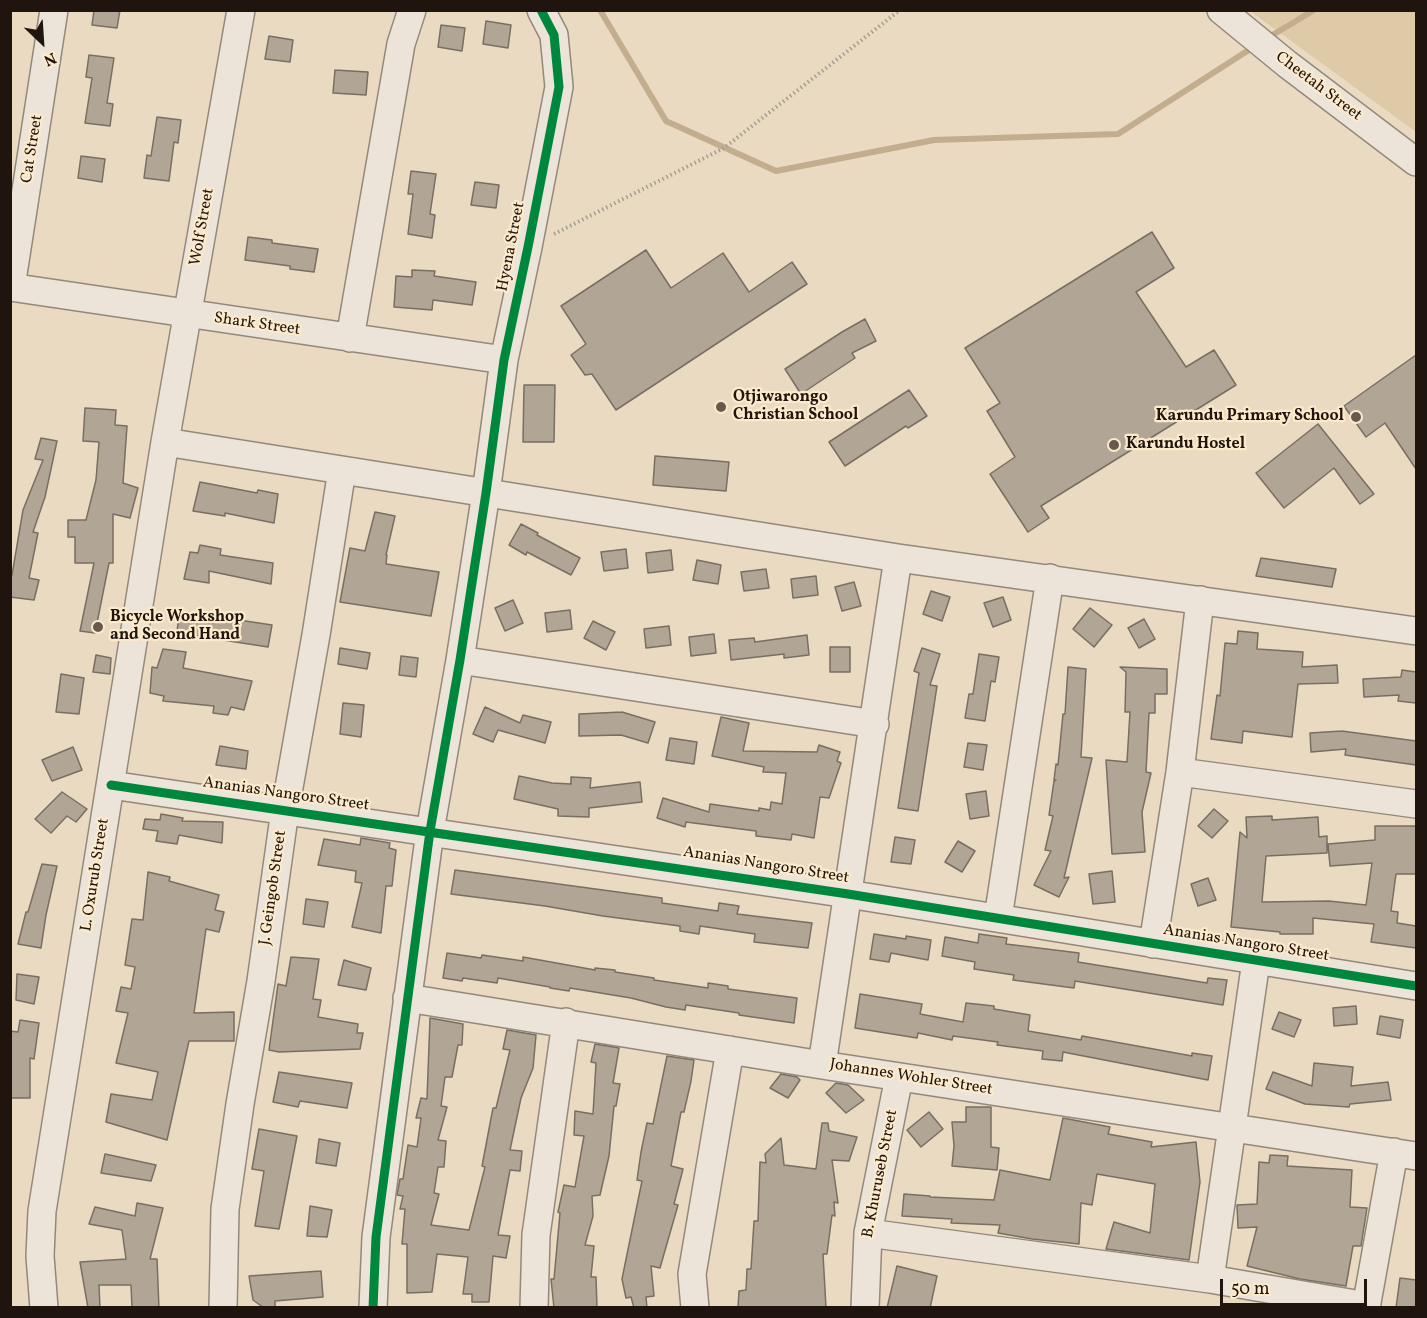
<!DOCTYPE html>
<html>
<head>
<meta charset="utf-8">
<style>
	body { margin:0 }
	#map { position:relative; width:1427px; height:1318px; overflow:hidden; background:#eadac1; font-family:Vollkorn,serif }
	canvas { display:block }
	.frame { position:absolute; inset:0; border:12px solid #20150e; pointer-events:none }
	.north { position:absolute; left:12px; top:12px; width:60px; height:60px; -webkit-text-stroke:4px #fceacc; paint-order:stroke; rotate:155deg; font-size:16px; font-weight:700; line-height:24px; text-align:center; color:#20150e }
	.north::after { content:''; display:block; margin:auto; width:21px; height:27px; background:#20150e; clip-path:polygon(50% 0,100% 100%,50% 72%,0 100%) }
	.scale { position:absolute; left:1220px; top:1279px; width:147px; height:27px; box-sizing:border-box; border:3px solid #20150e; border-top:0; padding-left:8px; font-size:18px; line-height:21px; white-space:nowrap; color:#20150e; -webkit-text-stroke:4px #fceacc; paint-order:stroke }
</style>
</head>
<body>
<div id="map">
<canvas width="1427" height="1318"></canvas>
<div class="frame"></div>
<div class="north">N</div>
<div class="scale">50 m</div>
</div>
<script>
const c = document.querySelector('canvas').getContext('2d');
c.lineJoin = 'round';
function fill(path, color) {
  c.fillStyle = color;
  c.fill(path, 'evenodd');
}
function shape(rows) {
  const path = new Path2D();
  for (const r of rows) {
    path.moveTo(r[0], r[1]);
    for (let i = 2; i < r.length; i += 2) path.lineTo(r[i], r[i + 1]);
  }
  return path;
}
function strokePath(path, color, width, dash) {
  c.strokeStyle = color;
  c.lineWidth = width;
  c.lineCap = dash ? 'butt' : 'round';
  c.setLineDash(dash || []);
  c.stroke(path);
}
function label(font, color, halo, rows, align = 'center') {
  c.font = font + ' Vollkorn,serif';
  c.lineWidth = 4.5;
  c.setLineDash([]);
  c.textBaseline = 'middle';
  c.strokeStyle = halo;
  c.fillStyle = color;
  for (const [text, x, y, turn = 0] of rows) {
    c.save();
    c.translate(x, y);
    c.rotate((+turn || 0) * Math.PI / 180);
    c.textAlign = isNaN(turn) ? turn : align;
    if (halo) c.strokeText(text, 0, 0);
    c.fillText(text, 0, 0);
    c.restore();
  }
}
const green = shape([
	[1250,11,1416,11,1416,132]
]);
const stream = shape([
	[600,10,666,121,776,171,934,140,1118,134,1255,46],
	[1266,39,1314,10]
]);
const building = shape([
	[94,10,120,10,117,28,92,25,94,10],
	[486,21,511,25,508,48,483,44,486,21],
	[441,25,465,28,462,51,438,47,441,25],
	[269,36,293,40,290,62,265,59,269,36],
	[89,55,114,58,107,103,113,104,110,126,85,123,92,78,86,77,89,55],
	[335,70,368,72,366,95,333,93,335,70],
	[157,117,181,120,178,143,174,142,169,181,144,178,147,155,151,156,157,117],
	[81,156,105,159,102,182,78,178,81,156],
	[411,171,436,174,430,214,435,215,432,238,408,234,413,194,408,194,411,171],
	[475,182,499,185,496,208,471,205,475,182],
	[1152,232,1174,268,1136,292,1186,367,1214,350,1236,385,1041,506,1049,518,1028,532,990,474,1015,457,987,411,1000,403,965,348,1152,232],
	[248,237,272,240,272,243,318,249,314,272,290,269,290,266,245,260,248,237],
	[646,250,671,288,723,253,749,292,792,262,807,284,616,410,592,374,585,375,571,355,586,344,561,306,646,250],
	[412,270,435,271,434,276,476,282,472,305,433,300,432,310,394,307,396,276,412,277,412,270],
	[865,319,876,341,852,353,855,358,801,394,785,369,842,332,865,319],
	[1416,355,1416,469,1385,423,1366,437,1344,406,1416,355],
	[524,385,555,385,554,442,523,442,524,385],
	[909,390,927,416,908,428,906,426,845,466,829,442,909,390],
	[85,408,116,410,115,425,127,426,123,483,138,488,130,518,113,514,113,563,109,563,95,633,80,631,94,563,75,563,75,537,68,537,68,520,86,520,96,480,99,442,83,441,85,408],
	[1318,424,1374,494,1360,504,1334,468,1284,508,1256,473,1318,424],
	[41,438,57,441,45,497,33,532,38,533,29,578,39,580,34,600,10,597,10,575,12,575,23,510,43,460,35,459,41,438],
	[655,456,729,462,726,491,653,485,655,456],
	[200,482,257,493,258,490,278,494,274,523,225,513,225,516,193,511,200,482],
	[375,512,395,516,386,555,387,555,386,564,439,572,431,616,340,602,350,548,365,551,375,512],
	[521,524,538,533,537,535,580,558,571,575,527,552,526,555,509,545,521,524],
	[200,545,221,549,220,555,273,563,271,584,209,571,209,583,184,579,190,552,198,553,200,545],
	[626,549,628,568,604,571,601,552,626,549],
	[671,550,673,570,648,573,646,553,671,550],
	[1261,558,1336,569,1332,587,1256,576,1261,558],
	[697,560,721,565,718,584,693,580,697,560],
	[766,569,769,588,744,591,741,572,766,569],
	[816,576,818,595,793,598,791,579,816,576],
	[854,582,861,606,842,611,835,587,854,582],
	[931,591,950,597,942,621,923,614,931,591],
	[1003,597,1011,620,993,627,984,603,1003,597],
	[513,600,523,623,505,631,495,608,513,600],
	[1090,608,1112,625,1094,647,1073,629,1090,608],
	[570,610,572,629,547,632,545,613,570,610],
	[179,611,272,625,268,647,177,633,179,611],
	[1144,619,1155,639,1139,648,1128,628,1144,619],
	[593,621,615,632,606,650,584,638,593,621],
	[669,626,671,645,646,648,644,629,669,626],
	[1238,631,1258,633,1257,649,1303,652,1302,667,1337,665,1338,683,1298,684,1292,737,1243,731,1242,743,1211,739,1217,695,1220,696,1225,643,1237,644,1238,631],
	[714,634,716,653,691,656,689,637,714,634],
	[807,635,809,655,784,658,784,654,731,660,729,640,754,638,755,642,807,635],
	[830,647,850,647,850,672,830,672,830,647],
	[340,648,370,653,367,669,338,664,340,648],
	[922,648,940,654,930,685,937,686,918,811,898,808,919,673,914,671,922,648],
	[163,649,186,652,183,668,252,681,244,710,231,707,228,715,213,713,214,706,163,701,164,696,150,693,152,667,157,668,163,649],
	[979,654,999,657,995,682,991,681,985,721,965,718,969,694,973,694,979,654],
	[96,655,111,658,110,674,93,672,96,655],
	[401,656,418,658,416,677,399,675,401,656],
	[1068,667,1086,669,1081,757,1092,758,1064,878,1069,877,1059,897,1034,885,1051,851,1045,850,1053,816,1049,815,1054,781,1056,780,1054,780,1056,764,1058,765,1063,714,1065,714,1068,667],
	[1120,667,1167,669,1167,694,1155,694,1155,713,1149,713,1146,772,1151,773,1142,812,1145,852,1112,854,1106,760,1127,762,1130,712,1125,712,1126,672,1120,667],
	[1402,670,1416,672,1416,703,1398,701,1399,695,1364,697,1363,679,1401,677,1402,670],
	[61,674,84,678,79,714,56,712,61,674],
	[343,703,364,705,361,737,340,734,343,703],
	[485,707,520,723,523,715,551,722,545,743,498,730,493,742,473,734,485,707],
	[622,712,655,722,648,743,621,735,579,736,579,714,622,712],
	[721,717,749,723,743,751,817,752,819,745,840,752,837,761,841,763,829,798,820,797,814,838,792,834,791,840,756,836,756,831,686,822,685,827,657,818,663,798,709,812,710,804,759,811,759,808,770,810,771,802,782,804,786,773,763,772,764,767,712,756,721,717],
	[1342,731,1416,741,1416,765,1345,755,1346,749,1311,752,1310,733,1342,731],
	[670,738,697,742,694,764,666,760,670,738],
	[968,743,987,745,983,770,964,767,968,743],
	[220,746,248,751,246,769,216,765,220,746],
	[73,747,82,770,52,781,42,760,73,747],
	[519,776,552,783,571,784,571,777,591,778,590,788,640,782,642,802,589,808,589,817,558,816,558,809,514,799,519,776],
	[986,791,989,816,970,819,966,794,986,791],
	[62,792,87,809,76,822,67,816,51,833,35,819,62,792],
	[1214,809,1228,821,1212,838,1198,826,1214,809],
	[161,814,183,818,182,821,223,822,222,843,179,835,177,844,156,841,158,831,143,829,145,819,160,820,161,814],
	[1272,816,1272,820,1318,817,1319,837,1327,836,1327,853,1266,856,1262,902,1329,901,1366,905,1372,863,1330,866,1328,844,1375,840,1375,826,1416,826,1416,874,1396,874,1391,911,1398,912,1397,923,1416,926,1416,948,1371,942,1374,924,1313,918,1313,934,1280,934,1280,932,1231,927,1240,832,1247,838,1246,817,1272,816],
	[895,837,915,840,911,864,891,862,895,837],
	[361,838,390,843,389,848,396,850,392,886,386,886,381,933,352,927,362,883,355,882,356,871,318,865,324,839,360,845,361,838],
	[958,841,975,851,962,872,945,862,958,841],
	[42,864,57,866,46,915,41,948,18,944,26,912,28,912,42,864],
	[455,870,662,898,662,903,718,911,719,903,739,906,737,914,812,923,808,948,754,942,755,934,700,926,699,934,680,931,680,926,603,916,545,906,451,894,455,870],
	[1112,871,1115,902,1093,904,1089,874,1112,871],
	[148,872,170,877,169,881,219,895,215,910,224,912,219,932,206,929,194,1013,234,1012,234,1041,189,1041,167,1140,106,1122,111,1094,152,1100,158,1072,116,1063,128,1013,116,1011,121,987,131,989,135,967,125,965,132,919,143,920,148,872],
	[1208,878,1216,900,1198,906,1191,884,1208,878],
	[306,899,328,902,324,927,303,924,306,899],
	[874,934,906,939,906,936,931,940,928,960,891,953,889,962,870,959,874,934],
	[979,934,1007,938,1006,944,1079,953,1078,962,1207,983,1208,978,1227,980,1223,1005,1075,981,1074,988,1013,980,1014,975,974,969,975,962,942,956,945,937,978,943,979,934],
	[447,953,481,958,482,955,523,961,523,957,595,970,595,968,615,970,615,972,654,978,654,980,708,988,708,983,728,986,728,989,797,998,794,1023,739,1015,739,1013,686,1005,685,1010,666,1007,631,998,570,988,569,991,550,988,550,987,498,978,497,983,463,978,462,981,443,978,447,953],
	[291,957,319,959,313,999,321,1000,318,1017,358,1024,357,1033,363,1033,360,1049,279,1052,269,1050,278,984,286,986,291,957],
	[344,960,371,968,366,990,338,985,344,960],
	[17,974,39,977,34,1004,16,1000,17,974],
	[860,994,922,1004,920,1014,963,1022,966,1003,994,1006,994,1009,1030,1015,1028,1031,1081,1040,1082,1036,1192,1056,1192,1053,1212,1056,1208,1080,1063,1052,1062,1061,1042,1059,1043,1051,997,1045,998,1042,953,1036,952,1040,918,1033,917,1038,855,1028,860,994],
	[1356,1006,1357,1024,1334,1026,1333,1008,1356,1006],
	[1279,1012,1301,1020,1294,1037,1272,1029,1279,1012],
	[1380,1016,1403,1020,1400,1038,1377,1034,1380,1016],
	[430,1018,463,1024,462,1045,458,1045,452,1077,445,1077,441,1106,447,1107,438,1140,446,1141,444,1167,438,1167,434,1193,439,1194,431,1225,469,1230,485,1167,482,1166,493,1108,496,1108,510,1050,503,1049,507,1030,536,1035,533,1068,521,1098,510,1150,522,1151,520,1171,510,1170,498,1235,510,1236,506,1258,493,1256,489,1302,472,1302,472,1294,463,1294,468,1257,437,1254,432,1292,407,1293,407,1244,402,1244,405,1209,400,1209,403,1196,397,1195,400,1179,403,1179,408,1145,417,1147,421,1118,416,1118,421,1098,427,1099,430,1018],
	[20,1020,39,1023,34,1059,30,1058,30,1098,10,1098,10,1031,18,1032,20,1020],
	[595,1044,619,1048,613,1083,620,1084,616,1106,614,1106,609,1156,600,1195,592,1196,593,1216,585,1245,594,1246,591,1277,596,1277,597,1308,554,1308,551,1279,554,1279,560,1213,558,1212,564,1185,575,1187,584,1136,574,1135,575,1111,593,1114,596,1063,591,1062,595,1044],
	[667,1056,694,1060,691,1081,684,1112,681,1112,671,1166,683,1169,674,1204,678,1205,660,1268,651,1266,654,1296,646,1297,647,1308,634,1308,631,1297,626,1298,622,1279,642,1181,637,1180,641,1152,647,1123,653,1124,667,1056],
	[1314,1063,1353,1067,1351,1086,1388,1082,1391,1100,1350,1104,1349,1107,1305,1104,1266,1089,1273,1072,1312,1086,1314,1063],
	[279,1072,352,1083,347,1108,300,1101,298,1107,273,1102,279,1072],
	[781,1074,797,1077,800,1080,788,1098,770,1088,781,1074],
	[836,1083,848,1085,864,1100,846,1113,826,1093,836,1083],
	[966,1107,991,1107,991,1147,999,1148,997,1170,952,1166,954,1146,952,1122,966,1122,966,1107],
	[929,1112,943,1129,921,1147,907,1130,929,1112],
	[1063,1118,1110,1127,1108,1134,1152,1142,1151,1147,1196,1142,1200,1182,1189,1260,1106,1249,1114,1222,1150,1233,1155,1184,1097,1174,1092,1205,1081,1203,1079,1244,1032,1239,998,1233,1000,1225,951,1223,952,1219,902,1216,904,1194,930,1196,930,1197,994,1200,1000,1170,1050,1180,1063,1118],
	[822,1123,828,1123,829,1131,857,1137,849,1161,832,1160,838,1203,834,1202,835,1216,832,1215,827,1254,823,1254,826,1308,738,1308,739,1291,746,1290,747,1269,751,1269,754,1221,758,1221,760,1162,766,1163,765,1154,781,1138,784,1165,816,1169,822,1123],
	[259,1129,297,1136,279,1229,255,1226,264,1171,252,1169,259,1129],
	[319,1139,340,1143,336,1166,316,1163,319,1139],
	[105,1154,156,1165,151,1181,101,1173,105,1154],
	[1270,1155,1288,1156,1287,1166,1352,1170,1350,1207,1367,1208,1361,1246,1353,1246,1346,1286,1300,1279,1247,1266,1257,1227,1238,1228,1237,1205,1257,1204,1259,1162,1269,1163,1270,1155],
	[137,1203,163,1208,150,1259,157,1259,159,1308,132,1308,131,1285,99,1285,100,1308,88,1308,80,1262,126,1259,122,1230,89,1224,95,1207,135,1216,137,1203],
	[310,1206,332,1210,327,1237,307,1236,310,1206],
	[897,1266,937,1276,930,1308,887,1308,897,1266],
	[321,1271,323,1297,275,1301,275,1308,264,1308,253,1300,249,1276,321,1271],
	[1400,1278,1416,1280,1416,1308,1396,1308,1400,1278]
]);
const path = shape([
	[554,234,724,148,900,10]
]);
const minor = shape([
	[1221,10,1287,64,1416,162],
	[10,287,504,360],
	[11,287,54,10],
	[350,338,401,44,412,10],
	[165,442,898,558,1416,631],
	[460,660,875,724],
	[1180,772,1416,804],
	[111,785,848,894,1416,986],
	[998,918,1050,578],
	[1153,944,1180,772,1200,600],
	[407,998,822,1065,1416,1156],
	[822,1065,898,558],
	[868,1233,1210,1279,1367,1306],
	[1210,1279,1256,961],
	[44,1308,40,1256,42,1211,165,442,241,10],
	[223,1308,225,1209,240,1104,261,981,285,810,316,635,342,470],
	[373,1308,376,1237,430,831,460,660,486,493,504,360,528,247,559,87,554,35,541,10],
	[534,1308,536,1235,566,1022],
	[695,1308,692,1274,730,1050],
	[865,1308,868,1233,899,1077],
	[1366,1308,1394,1152]
]);
const cycleway = shape([
	[111,785,848,894,1416,986],
	[373,1308,376,1237,430,831,460,660,486,493,504,360,528,247,559,87,554,35,541,10]
]);
const markers = [
	[721,407,6,"#675a4d"],
	[1356,417,6,"#675a4d"],
	[1114,445,6,"#675a4d"],
	[98,627,6,"#675a4d"]
];
const streetNames = [
	["Cheetah Street",1318,87,37],
	["Cat Street",33,149,-81],
	["Wolf Street",203,227,-80],
	["Hyena Street",512,247,-79],
	["Shark Street",257,325,8],
	["Ananias Nangoro Street",286,795,8],
	["Ananias Nangoro Street",766,866,9],
	["L. Oxurub Street",96,875,-81],
	["J. Geingob Street",274,888,-82],
	["Ananias Nangoro Street",1246,944,9],
	["Johannes Wohler Street",911,1078,9],
	["B. Khuruseb Street",881,1174,-79]
];
const poiNames = [
	["Otjiwarongo",733,398],
	["Christian School",733,416],
	["Karundu Primary School",1344,417,"right"],
	["Karundu Hostel",1126,445],
	["Bicycle Workshop",110,618],
	["and Second Hand",110,636]
];
fill(green, '#dfcaa8');
strokePath(stream, '#c2ad8f', 6);
fill(building, '#b1a696');
strokePath(building, '#786e62', 1.5);
strokePath(minor, '#93897b', 30);
strokePath(path, '#a49e94', 4, [1.5, 3]);
strokePath(minor, '#ece4d8', 27);
strokePath(cycleway, '#00873e', 9);
for (const [x, y, r, color] of markers) {
  const dot = new Path2D();
  dot.arc(x, y, r, 0, 2 * Math.PI);
  c.fillStyle = color;
  c.fill(dot);
  strokePath(dot, '#fceacc', 2);
}
label('16px', '#20150e', '#fceacc', streetNames);
label('bold 16px', '#20150e', '#fceacc', poiNames, 'left');
</script>
</body>
</html>
